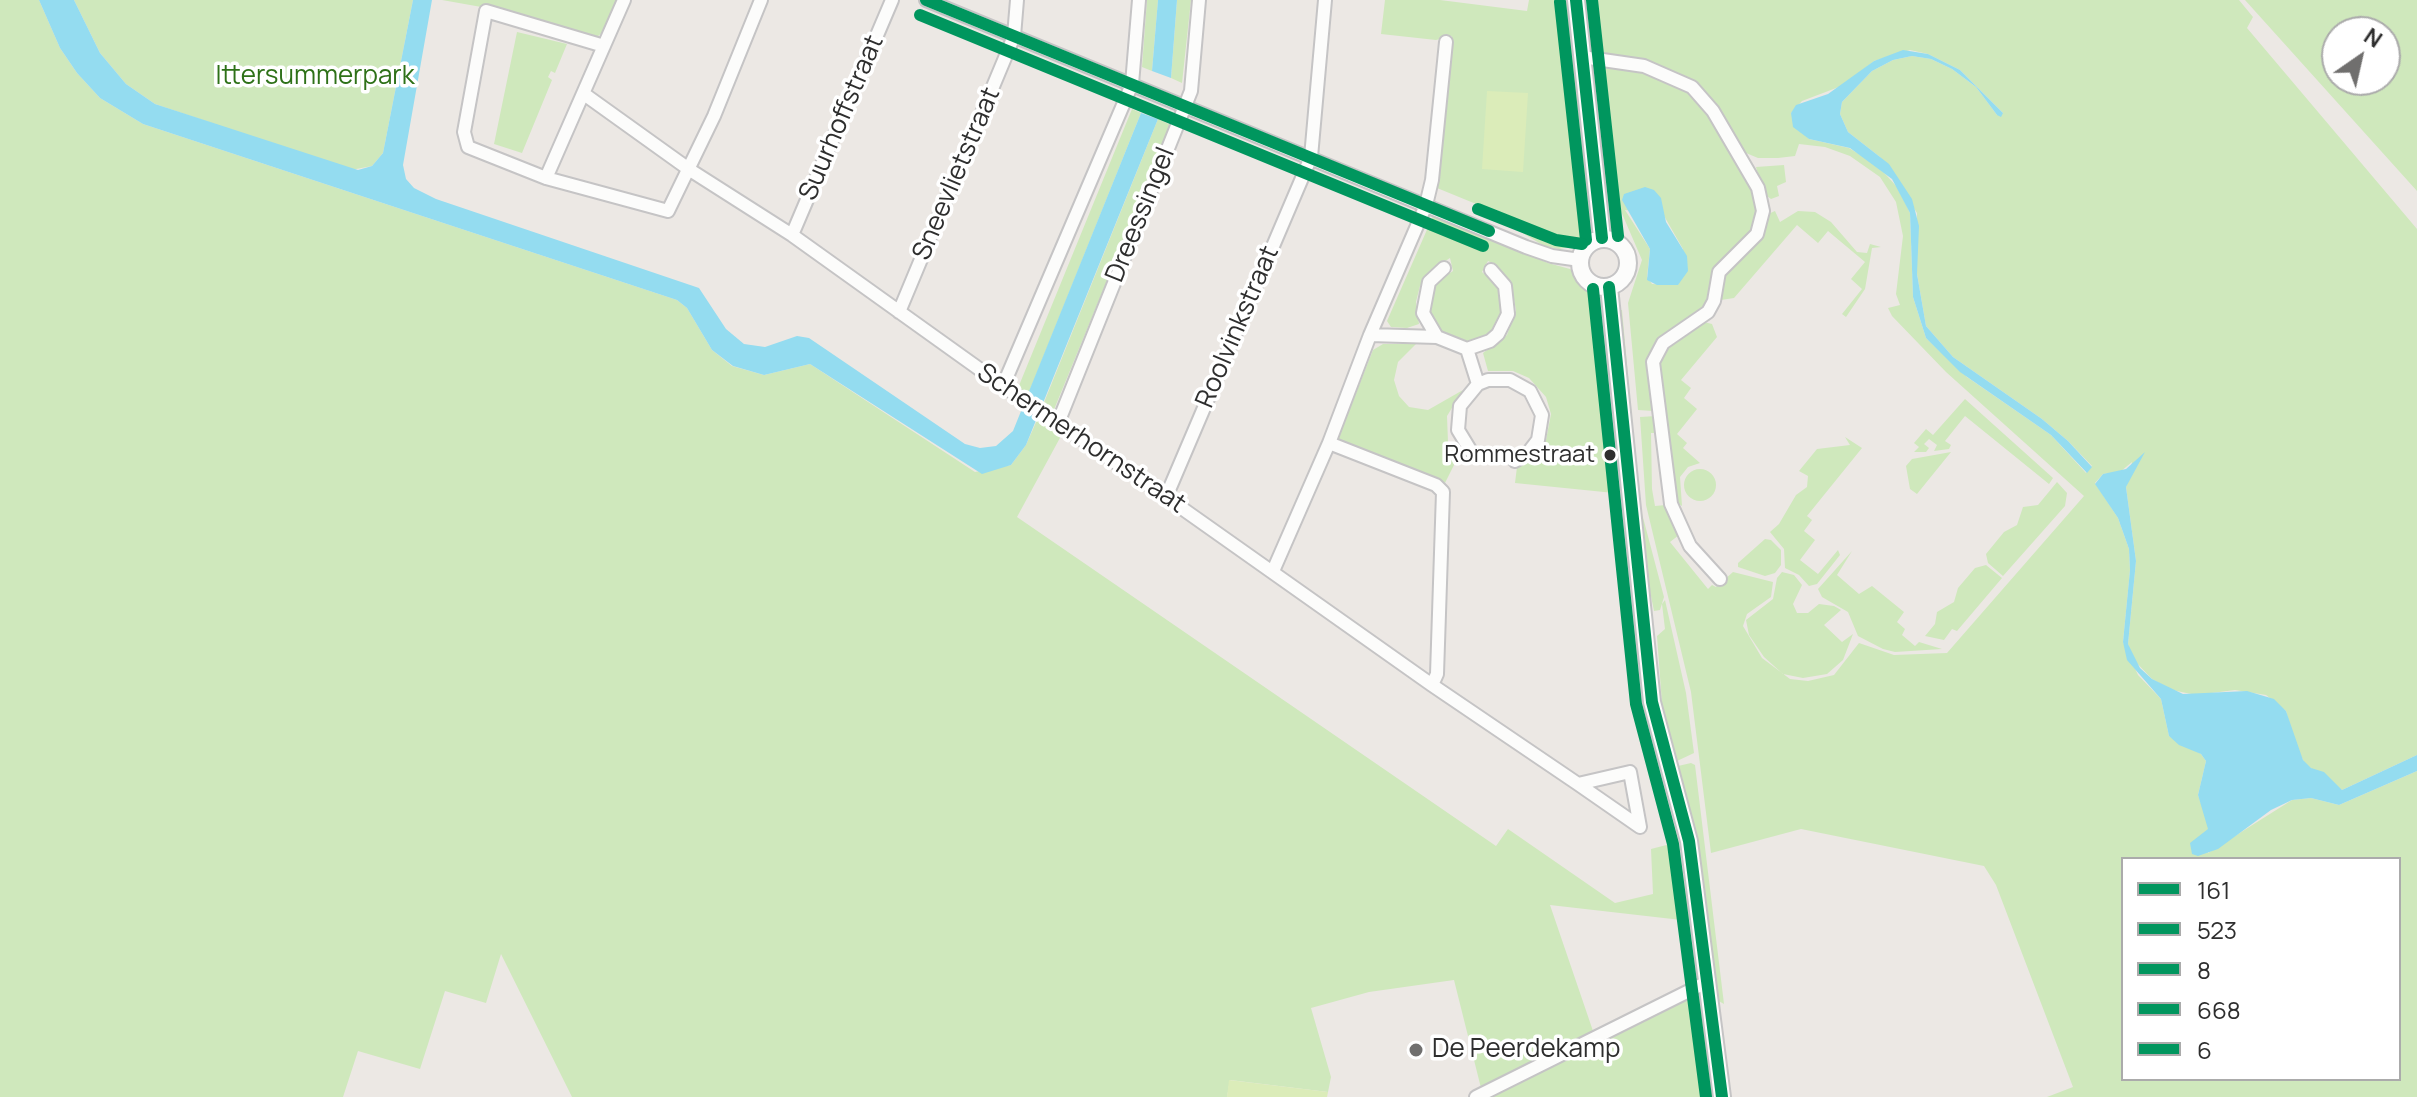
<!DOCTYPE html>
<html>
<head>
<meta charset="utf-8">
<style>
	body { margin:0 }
	#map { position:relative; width:2417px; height:1097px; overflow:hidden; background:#ece8e4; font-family:Manrope,sans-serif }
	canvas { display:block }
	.legend { position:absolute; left:2121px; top:857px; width:280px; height:224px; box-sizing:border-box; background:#fff; border:2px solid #ababab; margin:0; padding:10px 14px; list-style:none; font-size:24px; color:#2e2e2e }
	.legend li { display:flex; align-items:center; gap:16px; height:40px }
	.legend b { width:40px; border:2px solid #ababab }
	.north { position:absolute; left:2321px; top:16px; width:80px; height:80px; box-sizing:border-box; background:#fff; border:2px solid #ababab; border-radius:50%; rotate:34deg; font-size:22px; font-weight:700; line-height:32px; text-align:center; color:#2e2e2e }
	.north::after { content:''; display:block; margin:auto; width:28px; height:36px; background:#706f6e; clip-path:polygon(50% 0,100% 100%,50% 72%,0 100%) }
</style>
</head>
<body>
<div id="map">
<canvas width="2417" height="1097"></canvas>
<ul class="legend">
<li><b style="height:10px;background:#00965e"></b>161</li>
<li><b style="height:10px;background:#00965e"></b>523</li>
<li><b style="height:10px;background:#00965e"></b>8</li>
<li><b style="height:10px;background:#00965e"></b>668</li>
<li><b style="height:10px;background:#00965e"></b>6</li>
</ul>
<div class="north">N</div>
</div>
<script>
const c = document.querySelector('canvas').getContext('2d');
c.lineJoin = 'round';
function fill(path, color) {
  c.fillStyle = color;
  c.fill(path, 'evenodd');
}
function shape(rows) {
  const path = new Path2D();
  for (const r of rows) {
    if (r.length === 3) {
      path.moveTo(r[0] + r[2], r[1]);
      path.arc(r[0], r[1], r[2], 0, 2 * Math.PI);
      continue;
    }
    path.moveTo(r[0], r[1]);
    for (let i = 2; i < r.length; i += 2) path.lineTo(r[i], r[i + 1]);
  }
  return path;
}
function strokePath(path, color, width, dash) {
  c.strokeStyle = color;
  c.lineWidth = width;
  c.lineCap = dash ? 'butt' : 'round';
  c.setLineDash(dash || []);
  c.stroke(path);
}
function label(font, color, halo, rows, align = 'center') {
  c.font = font + ' Manrope,sans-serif';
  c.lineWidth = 7;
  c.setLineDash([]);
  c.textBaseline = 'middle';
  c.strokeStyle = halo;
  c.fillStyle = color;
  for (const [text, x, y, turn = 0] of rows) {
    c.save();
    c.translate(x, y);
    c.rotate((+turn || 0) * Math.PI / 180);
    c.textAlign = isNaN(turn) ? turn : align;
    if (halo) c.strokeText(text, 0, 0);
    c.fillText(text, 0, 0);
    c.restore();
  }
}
const green = shape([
	[0,0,39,0,60,48,77,73,100,98,143,124,677,300,687,308,712,350,732,366,764,375,810,364,975,472,1011,465,1026,445,1037,420,1061,436,1017,517,1496,846,1508,829,1615,903,1653,894,1651,849,1678,842,1690,921,1550,905,1593,1031,1481,1088,1454,980,1369,992,1311,1008,1331,1077,1328,1092,1230,1080,1227,1097,572,1097,501,954,486,1003,445,991,420,1069,358,1051,343,1097,0,1097],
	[74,0,413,0,383,153,372,166,351,170,155,104,126,84,100,53],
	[442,0,617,0,605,30,596,38,487,8],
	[1147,0,1158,0,1152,71,1142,67],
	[1177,0,1191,0,1182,83,1171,78],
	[1385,0,1440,0,1527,11,1529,0,1568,0,1590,218,1589,230,1579,245,1559,249,1544,246,1503,221,1503,215,1437,188,1452,36,1436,40,1381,34],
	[1596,0,2239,0,2253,17,2247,28,2417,229,2417,755,2342,790,2305,764,2294,742,2286,711,2266,695,2235,690,2196,695,2172,690,2152,679,2132,658,2128,644,2136,561,2126,487,2132,462,2120,472,2103,474,2095,483,2118,518,2129,549,2130,570,2123,642,2138,675,2161,699,2169,736,2201,754,2206,761,2198,795,2208,823,2208,853,2292,800,2311,798,2339,805,2417,771,2417,1097,2047,1097,2073,1087,1996,885,1984,866,1801,829,1711,853,1691,692,1646,505,1640,417,1656,416,1661,433,1651,433,1652,489,1655,506,1666,505,1679,535,1670,542,1708,589,1712,585,1716,587,1733,572,1773,582,1771,597,1747,614,1743,626,1762,658,1790,679,1808,681,1834,675,1859,643,1894,655,1947,653,2084,496,1946,372,1892,316,1888,308,1900,305,1896,294,1903,236,1896,202,1880,177,1850,156,1825,147,1799,144,1795,156,1778,158,1758,158,1746,153,1695,84,1658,66,1603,52],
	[1910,50,1928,54,1960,70,2003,113,1997,115,1976,87,1952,69,1931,59,1912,56,1893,60,1872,71,1842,102,1840,114,1848,132,1880,157,1917,213,1917,274,1926,326,1953,357,2042,419,2068,441,2092,466,2086,473,2051,435,1967,377,1926,338,1913,297,1910,213,1898,188,1877,165,1849,148,1809,139,1791,113,1802,101,1844,85,1874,61],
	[2123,859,2399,859,2399,1079,2123,1079],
	[2245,0,2417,0,2417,191],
	[2385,32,2385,80,2337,80,2337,32],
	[517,32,567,44,555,73,551,71,548,77,552,80,522,153,494,144],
	[1603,66,1630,66,1680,84,1700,100,1754,189,1758,220,1705,310,1656,344,1650,356,1656,409,1653,411,1638,410,1628,303,1642,260,1617,202],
	[1625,210,1663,214,1683,249,1678,285,1652,284,1647,277,1650,249],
	[1132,109,1141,113,1028,395,1018,388],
	[1158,119,1171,125,1053,412,1043,405],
	[1784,165,1786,182,1777,186,1779,196,1771,199,1763,193,1756,167],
	[1775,211,1780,222,1798,211,1815,212,1831,222,1857,252,1867,253,1870,244,1881,247,1872,248,1865,289,1846,317,1842,314,1862,289,1851,279,1865,262,1828,231,1818,243,1797,225,1734,298,1721,300,1720,281,1768,214],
	[1433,216,1548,263,1570,269,1587,286,1614,493,1515,483,1517,467,1532,459,1546,440,1551,414,1546,397,1529,378,1513,371,1488,371,1483,353,1507,335,1516,310,1511,284,1494,264,1488,261,1482,272,1496,284,1502,296,1502,315,1488,336,1464,343,1440,333,1430,316,1432,291,1439,280,1453,271,1450,258,1430,271,1420,286,1416,302,1419,324,1407,328,1391,327,1387,321],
	[1616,310,1622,310,1640,506,1664,597,1660,610,1654,611,1641,547],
	[1704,322,1712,324,1717,337,1681,380,1691,388,1684,398,1697,409,1677,434,1687,443,1683,448,1700,463,1688,467,1680,477,1682,506,1676,502,1658,377,1660,352],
	[1383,344,1416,344,1398,362,1394,380,1399,396,1409,407,1428,410,1463,390,1447,416,1448,442,1457,459,1445,483,1337,441,1373,350],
	[1965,399,2053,478,2049,484,1965,416,1945,441,1951,445,1949,449,1934,451,1937,445,1929,439,1924,444,1929,448,1926,452,1914,452,1919,447,1914,443,1926,429,1933,435],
	[1845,437,1862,448,1807,516,1812,520,1804,531,1815,540,1800,560,1818,574,1838,550,1840,555,1817,584,1809,586,1799,575,1785,568,1784,549,1770,532,1779,524,1796,495,1807,487,1808,476,1799,471,1817,449,1850,445],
	[1951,452,1917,494,1910,489,1906,466,1912,459],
	[1700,485,16],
	[2057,482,2067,493,2065,506,2003,576,1988,563,1986,554,2004,532,2017,525,2023,507,2038,505],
	[1765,539,1771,540,1781,550,1781,565,1775,573,1765,576,1738,567,1738,563],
	[1852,551,1837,575,1859,594,1872,586,1904,612,1897,622,1905,629,1902,635,1915,646,1919,642,1942,649,1895,652,1883,649,1858,636,1848,612,1822,597,1818,589],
	[1986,565,2002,578,1957,631,1952,629,1944,640,1925,636,1935,624,1937,612,1954,602,1958,588,1975,568],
	[1782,572,1794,575,1802,585,1793,604,1797,613,1808,613,1819,604,1834,606,1841,610,1824,625,1842,642,1853,634,1843,660,1827,674,1803,678,1783,674,1764,657,1749,635,1746,620,1773,599,1777,578],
	[1665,600,1686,693,1694,753,1677,761,1663,717,1657,636,1665,629,1662,604],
	[1691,763,1695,765,1724,1004,1717,1000,1678,766],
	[1693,996,1703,1001,1713,1097,1483,1097]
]);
const pitch = shape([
	[1487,91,1528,93,1523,172,1482,169],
	[1229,1080,1328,1092,1327,1097,1227,1097]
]);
const water = shape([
	[39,0,74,0,100,53,126,84,155,104,358,170,372,166,383,153,413,0,432,0,403,165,406,179,414,188,436,199,699,288,726,329,744,344,765,347,797,336,809,338,965,444,980,448,996,446,1013,431,1141,113,1158,119,1026,445,1011,465,982,474,810,364,764,375,733,366,712,350,687,308,677,300,143,124,100,98,77,73,60,48],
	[1158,0,1177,0,1171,78,1152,71],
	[1903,50,1928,54,1960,70,2003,113,2001,117,1997,115,1976,87,1952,69,1931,59,1912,56,1893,60,1872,71,1842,102,1840,114,1848,132,1889,164,1912,199,1919,226,1917,274,1926,326,1953,357,2042,419,2068,441,2092,467,2087,473,2051,435,1960,372,1926,338,1913,297,1910,213,1892,179,1850,148,1809,139,1793,127,1791,113,1796,105,1828,94,1874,61],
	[1645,187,1654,190,1661,198,1666,222,1687,256,1688,271,1678,285,1657,285,1647,280,1650,249,1622,200,1624,194],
	[2145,452,2126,487,2136,561,2128,644,2140,668,2152,679,2183,694,2247,691,2274,699,2286,711,2303,760,2311,768,2324,772,2342,790,2417,755,2417,771,2339,805,2311,798,2292,800,2271,810,2218,849,2198,856,2192,854,2190,843,2208,829,2198,795,2206,761,2201,754,2179,745,2169,736,2161,699,2127,660,2123,642,2130,570,2129,549,2118,518,2095,484,2103,474,2126,469]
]);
const minor = shape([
	[926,0,1526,247,1552,256,1580,260],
	[604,46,486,11,464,132,468,147,546,178,668,211,714,116,761,0],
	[1582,57,1644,66,1692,87,1713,111,1758,188,1763,211,1757,234,1719,272,1714,301,1708,312,1663,343,1653,362,1671,504,1690,546,1720,579],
	[584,94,690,170,792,235,1003,386,1166,497,1432,685,1578,784,1640,827,1630,772,1578,784],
	[546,178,624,0],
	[792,235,892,0],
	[1444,268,1429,282,1423,313,1437,337,1467,349,1490,341,1498,334,1508,314,1505,286,1491,270],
	[899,312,1007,53,1014,36,1017,0],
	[1370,335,1437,337],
	[1467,349,1478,384],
	[1003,386,1132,84,1139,0],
	[1058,423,1191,91,1199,0],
	[1329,443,1436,485,1443,492,1437,674,1432,685],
	[1472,453,1458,430,1460,406,1478,384,1488,380,1510,380,1530,391,1542,415,1538,440,1528,453,1515,461],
	[1166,497,1311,157,1325,0],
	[1273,571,1329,443,1370,335,1426,205,1432,180,1446,42],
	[1476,1097,1709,981]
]);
const secondary = shape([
	[1576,0,1602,238],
	[1604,263,24],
	[1609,287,1652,702,1689,841,1722,1097]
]);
const bus1 = shape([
	[1576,0,1602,238],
	[1609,287,1652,702,1689,841,1722,1097]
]);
const bus2 = shape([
	[1560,2,1586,240],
	[1593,289,1636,704,1673,844,1706,1097]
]);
const bus3 = shape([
	[926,0,1489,231]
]);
const bus4 = shape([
	[920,15,1483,246]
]);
const bus5 = shape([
	[1592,0,1618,236],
	[1478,209,1556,240,1582,244]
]);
const markers = [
	[1610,455,7,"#2e2e2e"],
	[1416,1050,8,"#706f6e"]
];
const busNames = [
	["Rommestraat",1595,455]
];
const parkNames = [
	["Ittersummerpark",315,77]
];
const streetNames = [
	["Suurhoffstraat",842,118,-67],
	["Sneevlietstraat",957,174,-67],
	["Dreessingel",1141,215,-68],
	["Roolvinkstraat",1238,327,-67],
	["Schermerhornstraat",1081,439,34]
];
const poiNames = [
	["De Peerdekamp",1432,1050]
];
fill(green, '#cfe8bc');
fill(pitch, '#dbecb9');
fill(water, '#94dcf0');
strokePath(minor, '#c5c4c5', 16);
strokePath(secondary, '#c5c4c5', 20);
strokePath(minor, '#fcfcfb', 12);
strokePath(secondary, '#fcfcfb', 16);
strokePath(bus1, '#00965e', 12);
strokePath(bus2, '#00965e', 12);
strokePath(bus3, '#00965e', 12);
strokePath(bus4, '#00965e', 12);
strokePath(bus5, '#00965e', 12);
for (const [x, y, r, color] of markers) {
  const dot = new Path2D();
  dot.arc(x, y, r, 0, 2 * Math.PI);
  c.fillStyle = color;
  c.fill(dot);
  strokePath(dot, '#fff', 3);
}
label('24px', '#2e2e2e', '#fff', busNames, 'right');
label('26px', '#2e7118', '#fff', parkNames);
label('26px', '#2e2e2e', '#fff', streetNames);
label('26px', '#2e2e2e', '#fff', poiNames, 'left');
</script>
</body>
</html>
